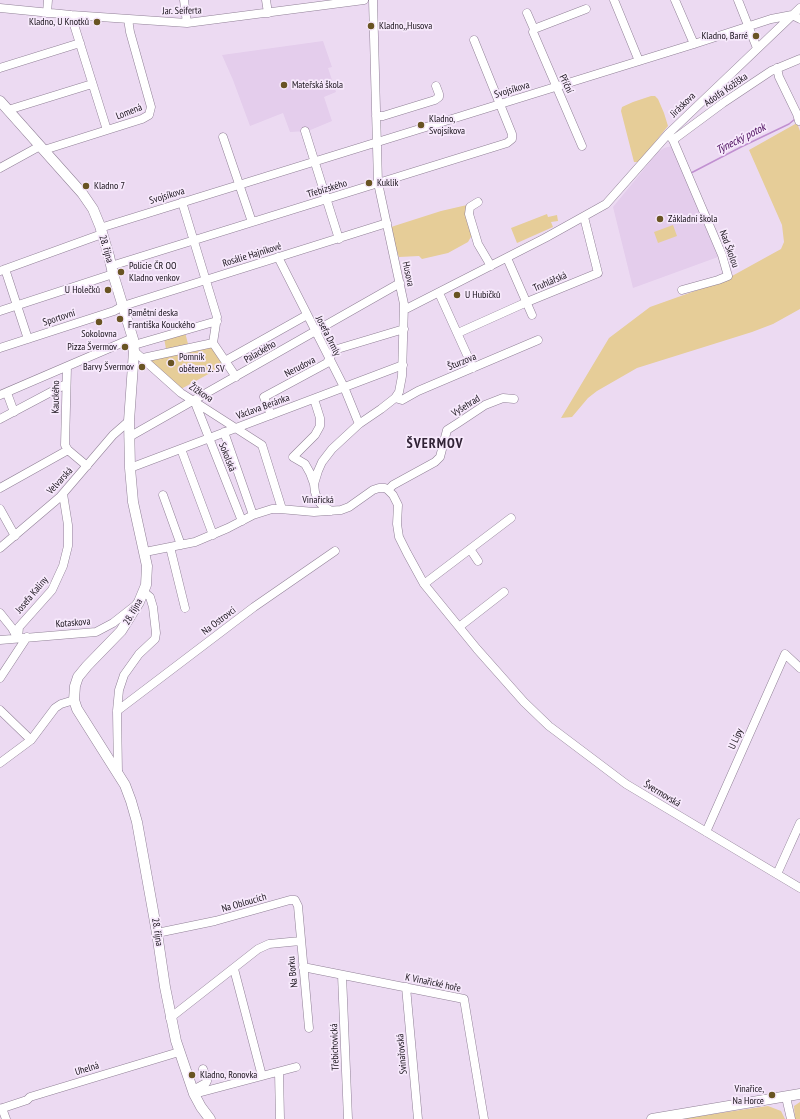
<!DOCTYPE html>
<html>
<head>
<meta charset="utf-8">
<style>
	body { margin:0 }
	canvas { display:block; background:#ecdaf2 }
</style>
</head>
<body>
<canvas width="800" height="1119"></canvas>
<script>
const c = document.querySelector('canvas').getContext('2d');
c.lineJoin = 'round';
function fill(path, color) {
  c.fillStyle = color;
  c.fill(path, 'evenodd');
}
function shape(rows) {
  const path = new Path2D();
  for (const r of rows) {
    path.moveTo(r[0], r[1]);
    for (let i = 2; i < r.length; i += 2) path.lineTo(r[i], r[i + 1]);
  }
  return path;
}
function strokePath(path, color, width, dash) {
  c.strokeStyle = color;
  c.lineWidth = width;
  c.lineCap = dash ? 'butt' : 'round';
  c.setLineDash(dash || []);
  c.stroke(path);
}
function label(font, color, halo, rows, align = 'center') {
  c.font = font + ' "PT Sans Narrow",sans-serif';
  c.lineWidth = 3.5;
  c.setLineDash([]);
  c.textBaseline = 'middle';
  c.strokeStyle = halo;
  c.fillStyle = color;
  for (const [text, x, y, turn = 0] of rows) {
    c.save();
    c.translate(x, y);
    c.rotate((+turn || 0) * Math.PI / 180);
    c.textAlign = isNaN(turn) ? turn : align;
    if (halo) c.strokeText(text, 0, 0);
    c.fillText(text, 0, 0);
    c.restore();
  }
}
const built = shape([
	[323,41,332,67,328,68,336,92,324,97,332,121,308,131,290,132,283,113,250,126,233,80,222,55],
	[672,146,718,257,633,288,613,207,658,152,664,148]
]);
const green = shape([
	[651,96,655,96,658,99,664,113,668,126,639,162,634,162,621,111,622,107,633,102],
	[797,123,800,131,800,309,773,324,752,332,637,368,597,391,588,398,572,417,561,418,609,338,650,307,723,281,781,249,784,242,782,225,749,150],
	[467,205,472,235,468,242,448,253,422,259,419,256,399,257,395,246,391,227,441,211],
	[547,214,548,217,557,215,558,221,551,222,553,227,517,243,511,228],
	[673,225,677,236,658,243,654,232],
	[185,332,188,344,166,349,164,338],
	[212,347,225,365,181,389,149,361],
	[800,1102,800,1119,795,1119,794,1106],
	[768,1106,781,1111,785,1119,679,1119]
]);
const stream = shape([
	[691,173,741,147,789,124,795,119]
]);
const minor = shape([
	[184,0,187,23],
	[266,0,268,13],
	[614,0,639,61],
	[675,0,694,44],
	[738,0,757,48],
	[0,8,71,15,187,23,364,0],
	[47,13,48,0],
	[527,13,534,29,533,32,582,146],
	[71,15,107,130],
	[534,29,586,9],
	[0,68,80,43],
	[777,68,779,77,797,114,799,121],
	[8,110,92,84],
	[376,116,383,116,435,100,439,97,439,94,436,86],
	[305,131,339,239],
	[670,136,673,140,723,103,771,71,800,59],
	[223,137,252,222],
	[673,140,722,255,728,276,718,280,682,290],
	[44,150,142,119,149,115,151,107,130,32,128,19],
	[0,168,40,146],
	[182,202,217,317,213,343,236,377],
	[478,202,470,207,469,214,478,244,491,266],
	[100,228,694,44,771,19,792,15,800,19],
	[278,257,344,387,359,424],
	[507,258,532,315],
	[111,266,507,143,512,139,512,134,474,40],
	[5,269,28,339],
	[0,271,102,234],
	[439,293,473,368],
	[404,310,545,238,606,204,668,134,800,8],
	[0,311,113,274],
	[458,333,527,302,598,273,584,217],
	[134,345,217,321],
	[0,348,114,311,123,306,387,223],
	[134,351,181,393,262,445,282,509],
	[143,358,213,343],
	[225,361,307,315],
	[67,367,65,445,68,450,87,466],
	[7,393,14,412],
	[0,395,133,338],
	[395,398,402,400,418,391,538,340],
	[314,399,320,418,320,426,315,435,293,457,305,464,310,473,314,484],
	[194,400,242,521],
	[271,415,264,397,327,363,334,350,404,329],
	[0,419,66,384],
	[224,432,253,515],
	[129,437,400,283],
	[181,449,213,535],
	[130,468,403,365],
	[0,488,68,450],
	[388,490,393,485,435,462,440,457,447,430,458,423,485,405,503,398,514,399],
	[163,495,181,545],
	[0,509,15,536],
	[331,511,323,506,318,501,315,492,314,484,318,471,322,462,332,449,359,424,381,409,395,398,399,392,402,376,404,304,378,183,373,0],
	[170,547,185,608],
	[0,548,60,497,113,435,129,421],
	[470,549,478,561],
	[145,552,195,542,228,528,253,515,272,509,280,509,314,512,341,510,349,507,373,490,379,488,385,488,388,490,393,495,398,505,397,524,399,537,407,553,424,584,477,649,524,702,549,726,626,784,800,888],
	[424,584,511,518],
	[0,613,12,628,17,637],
	[459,627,504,592],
	[18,638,19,627,52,590,63,566,68,546,68,525,63,494],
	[0,640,96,632,113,623,136,605],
	[0,678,27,637],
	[0,710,31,740],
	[117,711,254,607,335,551],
	[0,763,31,740,55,708,61,704,74,700],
	[118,773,117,711,119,690,124,675,139,654,155,639,156,633,153,607,150,597,144,592],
	[706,832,785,654,800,668],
	[777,874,800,823],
	[157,933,215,921,290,900,295,900,298,906,309,1028],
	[303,967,464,999,484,1119],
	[234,969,262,1076],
	[342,975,348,1119],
	[406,987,418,1119],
	[170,1018,258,949,269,944,300,941],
	[279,1072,280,1119],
	[193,1090,206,1083,207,1081,203,1069],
	[194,1094,296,1067],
	[786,1097,791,1119],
	[2,1108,6,1119],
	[0,1109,27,1100,30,1097,179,1052]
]);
const major = shape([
	[0,101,82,193,93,209,100,226,109,256,113,274,133,339,134,351,129,421,130,468,133,502,147,566,146,585,139,602,121,631,87,666,78,677,75,686,74,700,77,709,125,785,131,801,137,822,157,933,165,987,176,1041,194,1094,201,1107,210,1119],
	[652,1119,800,1094]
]);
const markers = [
	[97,22,4,"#695423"],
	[371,26,4,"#695423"],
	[756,36,4,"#695423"],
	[284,85,4,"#695423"],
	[421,125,4,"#695423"],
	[369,183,4,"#695423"],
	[86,186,4,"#695423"],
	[660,219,4,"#695423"],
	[121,272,4,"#695423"],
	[108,290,4,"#695423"],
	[457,295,4,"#695423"],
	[120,319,4,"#695423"],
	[99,322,4,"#695423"],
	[125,347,4,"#695423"],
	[171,363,4,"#695423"],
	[142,367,4,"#695423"],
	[192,1075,4,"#695423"],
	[772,1095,4,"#695423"]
];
const streetNames = [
	["Jar. Seiferta",182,11,-1],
	["Příční",566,84,64],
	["Svojsíkova",512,90,-17],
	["Adolfa Kožíška",726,90,-35],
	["Jiráskova",683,105,-44],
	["Lomená",129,112,-21],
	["Třebízského",327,189,-17],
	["Svojsíkova",167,196,-17],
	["28. října",106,249,74],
	["Nad Školou",729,249,70],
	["Rosálie Hajníkové",252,255,-17],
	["Husova",408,274,78],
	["Truhlářská",550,282,-23],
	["Sportovní",59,318,-18],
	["Josefa Drmly",328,336,63],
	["Palackého",260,352,-30],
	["Šturzova",462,362,-22],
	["Nerudova",300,367,-28],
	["Žižkova",201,393,33],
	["Kauckého",56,397,-89],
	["Vyšehrad",466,406,-32],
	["Václava Beránka",263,407,-20],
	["Sokolská",227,457,68],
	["Velvarská",60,481,-47],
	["Vinařická",318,500],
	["Josefa Kaliny",32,595,-50],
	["28. října",133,612,-60],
	["Na Ostrovci",219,621,-37],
	["Kotaskova",73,623,-5],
	["U Lípy",736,739,-66],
	["Švermovská",662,794,31],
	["Na Obloucích",244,903,-16],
	["28. října",157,932,81],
	["Na Borku",293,972,-96],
	["K Vinařické hoře",433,983,12],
	["Třebichovická",335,1047,-92],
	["Svinařovská",402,1054,-95],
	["Uhelná",87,1069,-17]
];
const poiNames = [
	["Kladno, U Knotků",89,22,"right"],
	["Kladno,,Husova",379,26],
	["Kladno, Barré",748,36,"right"],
	["Mateřská škola",292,85],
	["Kladno,",429,119],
	["Svojsíkova",429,131],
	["Kuklík",377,183],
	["Kladno 7",94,186],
	["Základní škola",668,219],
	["Policie ČR OO",129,266],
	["Kladno venkov",129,278],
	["U Holečků",100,290,"right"],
	["U Hubičků",465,295],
	["Pamětní deska",128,313],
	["Františka Kouckého",128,325],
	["Sokolovna",99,334,"center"],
	["Pizza Švermov",117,347,"right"],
	["Pomník",179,357],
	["obětem 2. SV",179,369],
	["Barvy Švermov",134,367,"right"],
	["Kladno, Ronovka",200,1075],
	["Vinařice,",764,1089,"right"],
	["Na Horce",764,1101,"right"]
];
const waterNames = [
	["Týnecký potok",741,139,-27]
];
const districtNames = [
	["ŠVERMOV",435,444]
];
fill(built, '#e4cdec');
fill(green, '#e6cd98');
strokePath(stream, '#c190d1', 1.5);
strokePath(minor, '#918197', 9);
strokePath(major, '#918197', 11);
strokePath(minor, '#fff', 8);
strokePath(major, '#fff', 10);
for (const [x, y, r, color] of markers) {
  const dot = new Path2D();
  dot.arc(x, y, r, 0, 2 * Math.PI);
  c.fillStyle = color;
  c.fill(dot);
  strokePath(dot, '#f7e9fc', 1.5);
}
label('10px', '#171119', '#f7e9fc', streetNames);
label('10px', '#171119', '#f7e9fc', poiNames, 'left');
label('italic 11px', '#48085a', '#f7e9fc', waterNames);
c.letterSpacing = '1px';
label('bold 14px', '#312336', '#f7e9fc', districtNames);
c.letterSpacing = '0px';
</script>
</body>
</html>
